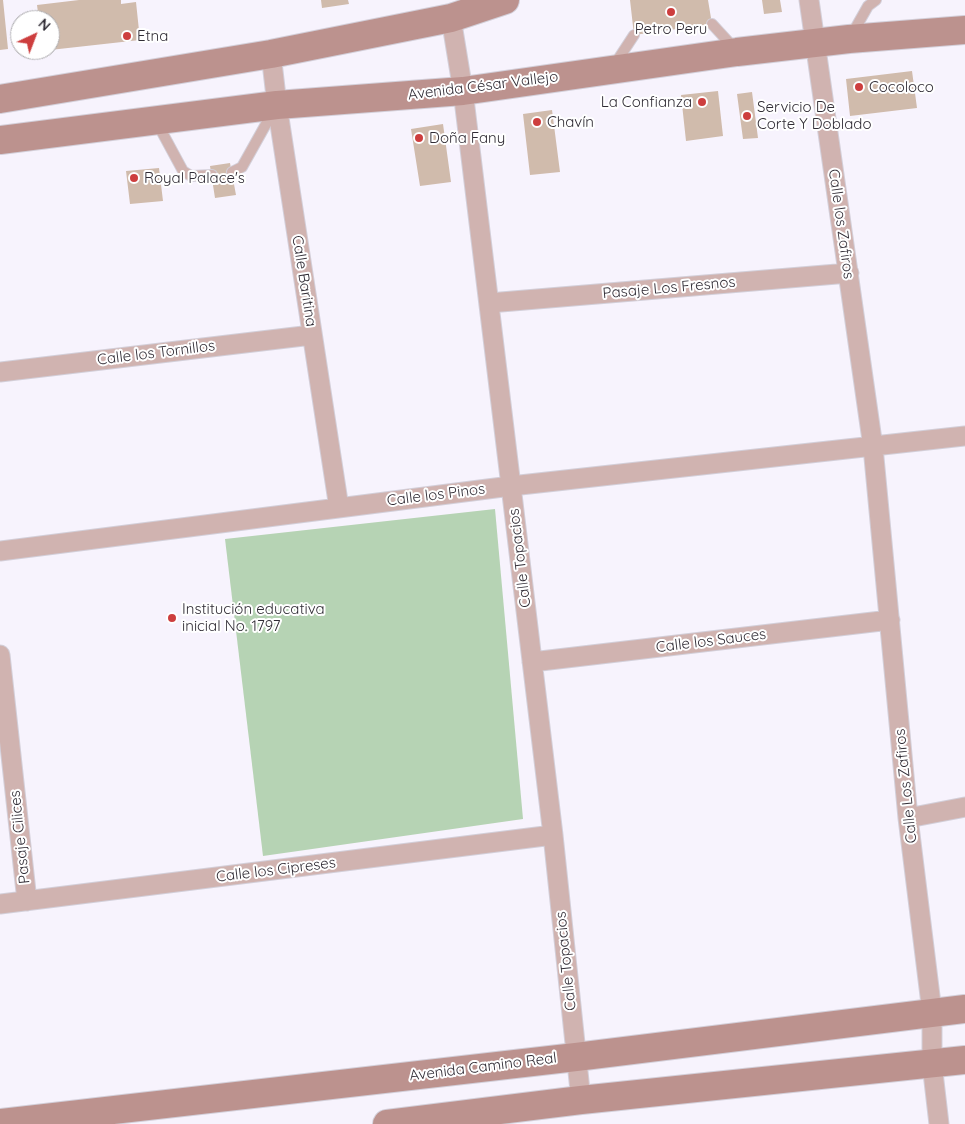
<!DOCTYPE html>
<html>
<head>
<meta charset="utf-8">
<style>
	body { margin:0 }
	#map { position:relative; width:965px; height:1124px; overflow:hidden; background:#f7f3fd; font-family:Quicksand,sans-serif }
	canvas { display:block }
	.north { position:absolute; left:10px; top:10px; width:50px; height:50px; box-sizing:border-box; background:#fff; border:1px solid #acabae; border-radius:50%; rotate:43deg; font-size:14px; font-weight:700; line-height:20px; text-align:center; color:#302c35 }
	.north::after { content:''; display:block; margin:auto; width:18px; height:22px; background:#cd3e3e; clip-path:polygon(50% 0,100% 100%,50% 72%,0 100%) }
</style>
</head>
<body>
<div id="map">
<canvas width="965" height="1124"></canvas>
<div class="north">N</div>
</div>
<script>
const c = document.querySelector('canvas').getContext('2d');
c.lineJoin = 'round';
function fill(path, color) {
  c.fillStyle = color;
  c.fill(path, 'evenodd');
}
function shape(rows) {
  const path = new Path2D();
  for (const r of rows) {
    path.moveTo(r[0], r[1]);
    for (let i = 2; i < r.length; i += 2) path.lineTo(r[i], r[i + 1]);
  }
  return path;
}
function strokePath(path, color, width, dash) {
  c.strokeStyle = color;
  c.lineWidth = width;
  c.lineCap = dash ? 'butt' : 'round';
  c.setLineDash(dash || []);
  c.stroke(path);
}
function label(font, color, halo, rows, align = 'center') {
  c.font = font + ' Quicksand,sans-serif';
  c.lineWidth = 4;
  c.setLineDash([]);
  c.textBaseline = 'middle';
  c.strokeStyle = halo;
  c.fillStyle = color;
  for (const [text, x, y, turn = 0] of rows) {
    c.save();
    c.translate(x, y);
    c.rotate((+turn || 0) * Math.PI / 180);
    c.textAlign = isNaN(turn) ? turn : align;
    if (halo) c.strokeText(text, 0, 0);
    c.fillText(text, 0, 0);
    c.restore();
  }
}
const green = shape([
	[495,509,523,819,263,856,225,539]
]);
const building = shape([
	[0,0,3,0,8,49,0,50],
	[79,0,121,0,121,4,136,2,140,40,50,50,50,20,39,20,37,5],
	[321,0,348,0,349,4,322,8],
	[630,0,708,0,712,24,634,35],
	[762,0,780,0,782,12,764,14],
	[912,71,917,108,850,116,846,79],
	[718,91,723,136,686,141,681,95],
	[752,92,758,138,743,139,737,94],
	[552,110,560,172,530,175,523,114],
	[443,124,451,182,420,186,411,129],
	[230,163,236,195,215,198,210,166],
	[159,168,163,201,130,204,126,171]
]);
const lane = shape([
	[712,24,735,49],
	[851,36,868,6,876,0],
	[615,64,634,35],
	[156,121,183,171,191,176,212,175],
	[232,172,242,167,275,108]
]);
const street = shape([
	[809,0,873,447,908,818,932,1012,932,1064,939,1124],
	[451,18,463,91,511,486,553,835,581,1100],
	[271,54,277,105,339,508],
	[489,303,849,273],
	[0,372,312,335],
	[0,551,511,486,965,436],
	[0,655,27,901],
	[532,662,890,620],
	[908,818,965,807],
	[0,904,553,835]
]);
const secondary = shape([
	[0,99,271,54,451,18,505,0],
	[0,140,277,105,463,91,737,52,849,39,965,30],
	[0,1123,576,1057,965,1009],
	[387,1124,581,1100,965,1060]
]);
const markers = [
	[671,12,5,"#cd3e3e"],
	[127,36,5,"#cd3e3e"],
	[859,87,5,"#cd3e3e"],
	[702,102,5,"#cd3e3e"],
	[747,116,5,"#cd3e3e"],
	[537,122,5,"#cd3e3e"],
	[419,138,5,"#cd3e3e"],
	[134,178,5,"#cd3e3e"],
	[172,618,5,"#cd3e3e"]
];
const poiNames = [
	["Petro Peru",671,29,"center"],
	["Etna",137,36],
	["Cocoloco",869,87],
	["La Confianza",692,102,"right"],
	["Servicio De",757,107],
	["Corte Y Doblado",757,124],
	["Chavín",547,122],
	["Doña Fany",429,138],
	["Royal Palace's",144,178],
	["Institución educativa",182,609],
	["inicial No. 1797",182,626]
];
const streetNames = [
	["Avenida César Vallejo",483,86,-7],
	["Calle los Zafiros",841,224,82],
	["Calle Baritina",304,281,81],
	["Pasaje Los Fresnos",669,288,-5],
	["Calle los Tornillos",156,353,-7],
	["Calle los Pinos",436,495,-7],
	["Calle Topacios",520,558,-97],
	["Calle los Sauces",711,641,-7],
	["Calle Los Zafiros",906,786,-96],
	["Pasaje Cilices",20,837,-96],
	["Calle los Cipreses",276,870,-7],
	["Calle Topacios",566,961,-96],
	["Avenida Camino Real",483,1067,-7]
];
fill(green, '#b6d3b4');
fill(building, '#d0bbac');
strokePath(lane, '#d3cfd9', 12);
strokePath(street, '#d3cfd9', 21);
strokePath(secondary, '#d3cfd9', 30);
strokePath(lane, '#d0b3b0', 10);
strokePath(street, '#d0b3b0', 19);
strokePath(secondary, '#bc928e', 28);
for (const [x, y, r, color] of markers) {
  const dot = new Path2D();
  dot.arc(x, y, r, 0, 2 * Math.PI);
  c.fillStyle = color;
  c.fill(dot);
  strokePath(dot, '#fff', 2);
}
label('15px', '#302c35', '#fff', poiNames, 'left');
label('15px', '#302c35', '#fff', streetNames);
</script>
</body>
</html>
